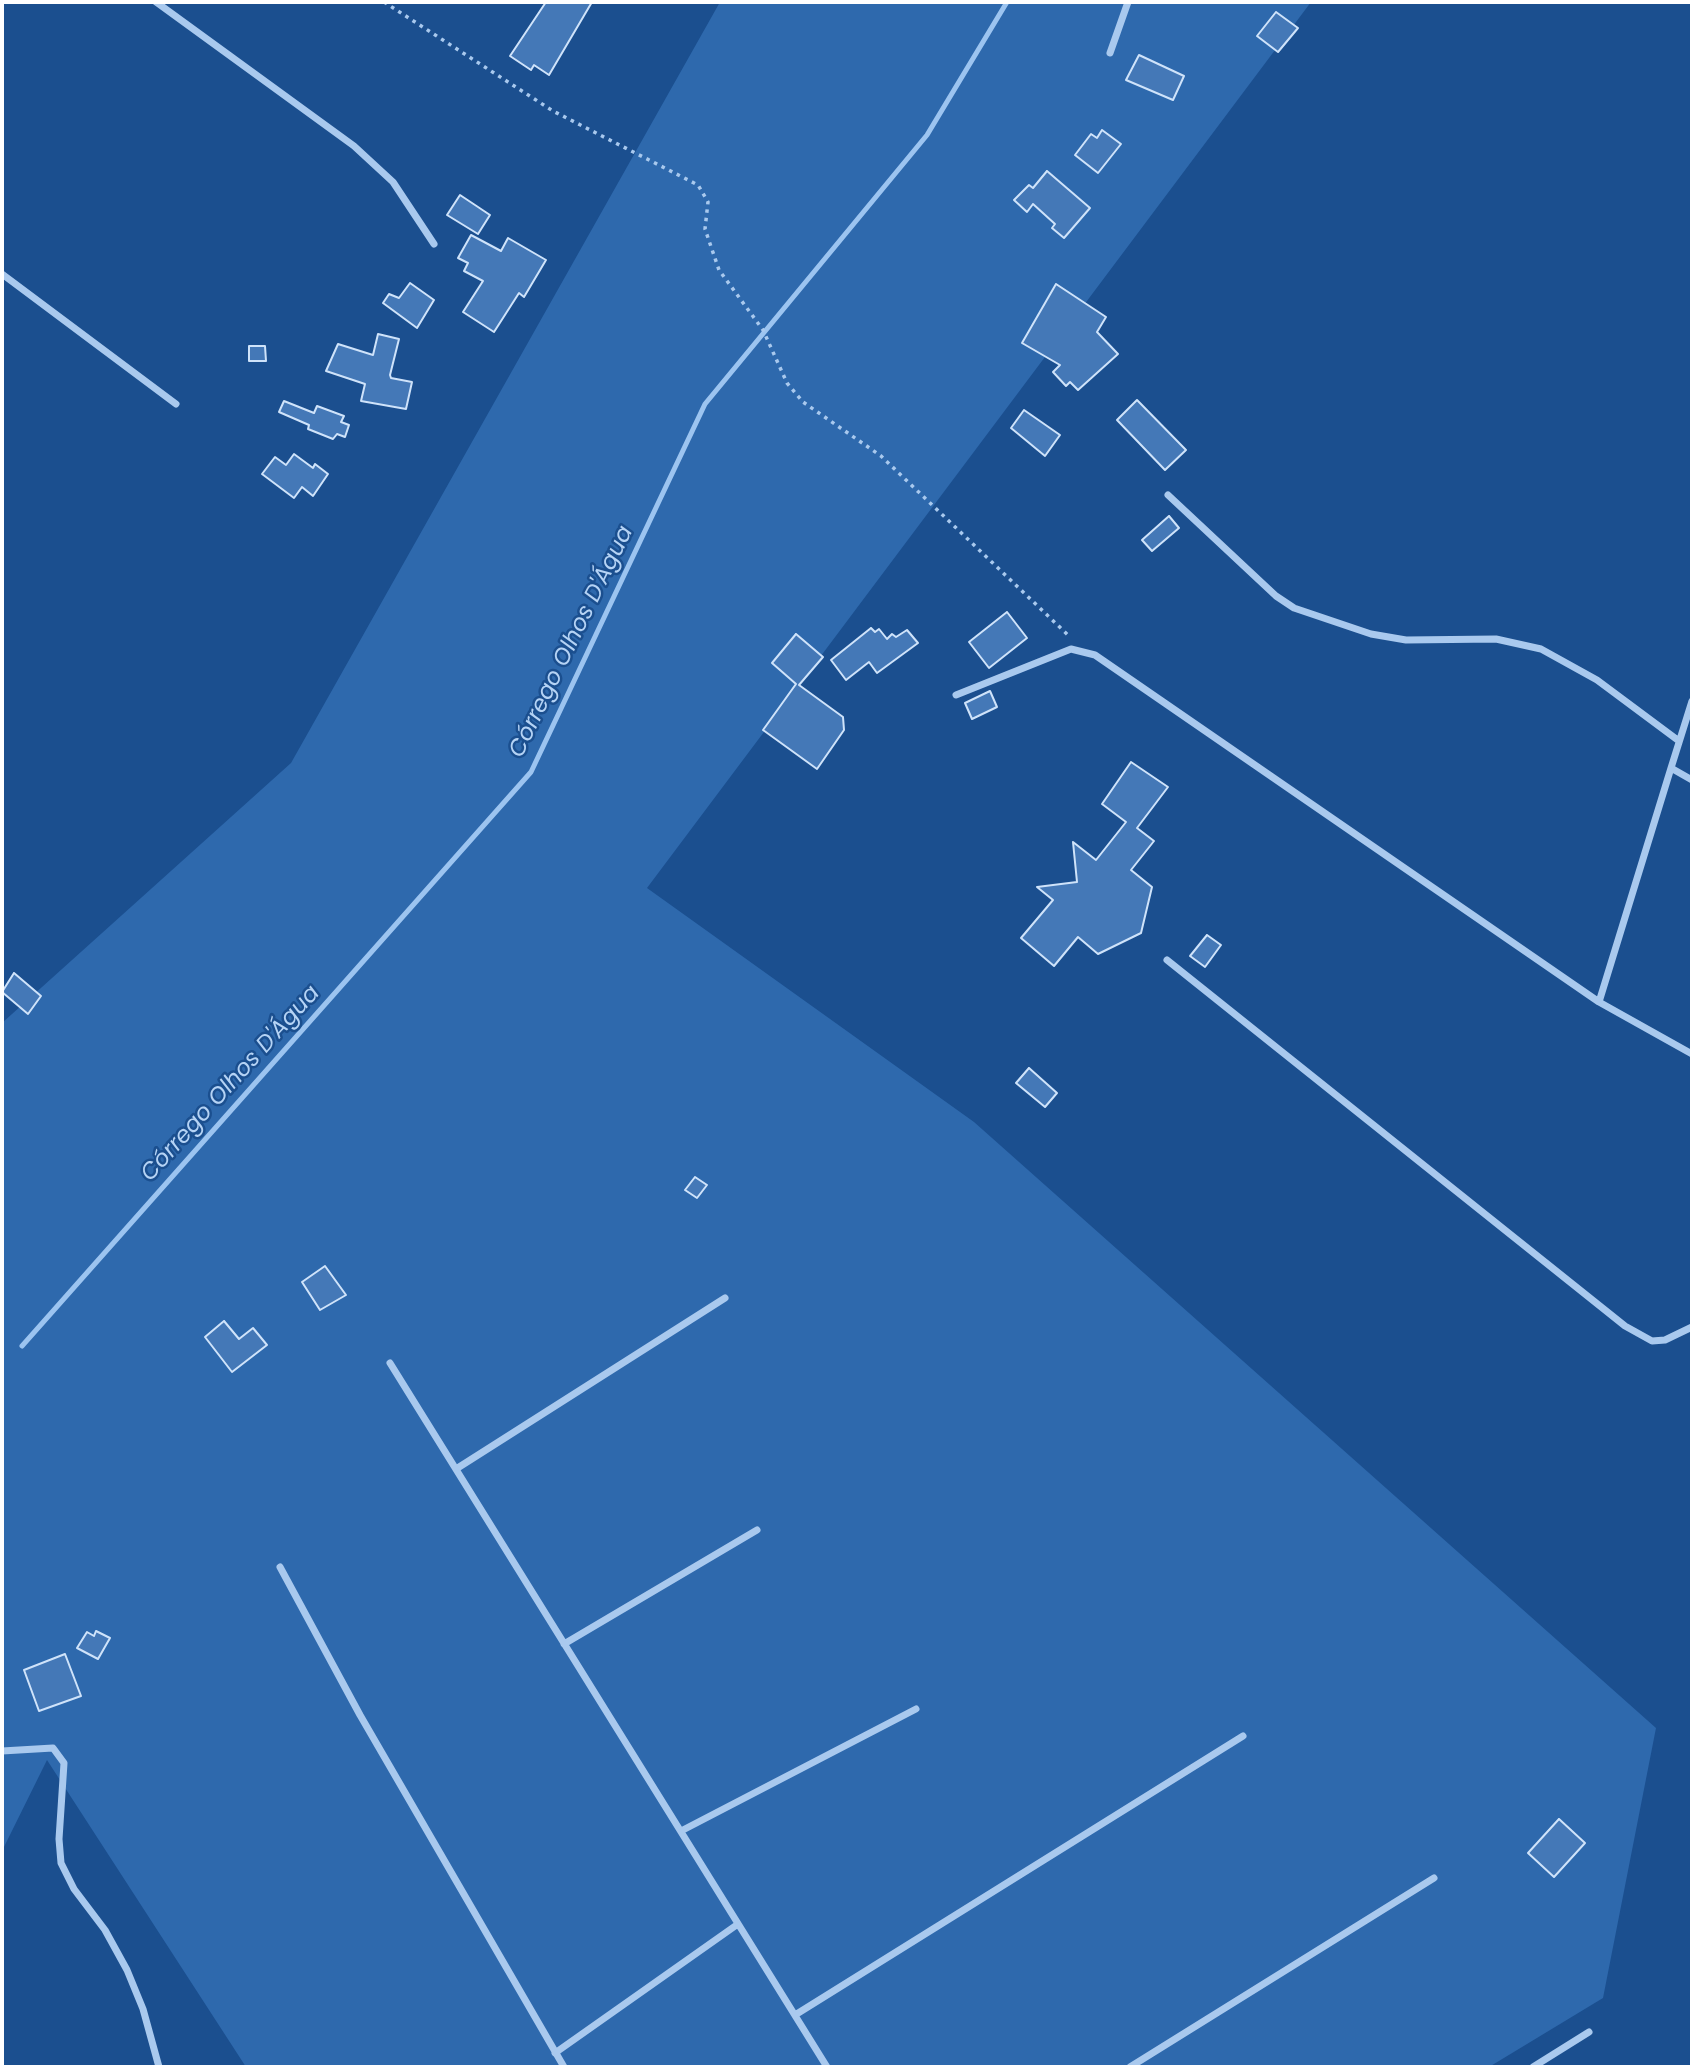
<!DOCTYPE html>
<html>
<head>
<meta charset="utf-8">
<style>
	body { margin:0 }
	#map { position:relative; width:1694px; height:2069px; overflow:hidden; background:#1b4f8f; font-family:Poppins,sans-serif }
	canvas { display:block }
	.frame { position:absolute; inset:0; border:4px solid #fff; pointer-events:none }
</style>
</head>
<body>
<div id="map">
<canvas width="1694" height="2069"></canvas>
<div class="frame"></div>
</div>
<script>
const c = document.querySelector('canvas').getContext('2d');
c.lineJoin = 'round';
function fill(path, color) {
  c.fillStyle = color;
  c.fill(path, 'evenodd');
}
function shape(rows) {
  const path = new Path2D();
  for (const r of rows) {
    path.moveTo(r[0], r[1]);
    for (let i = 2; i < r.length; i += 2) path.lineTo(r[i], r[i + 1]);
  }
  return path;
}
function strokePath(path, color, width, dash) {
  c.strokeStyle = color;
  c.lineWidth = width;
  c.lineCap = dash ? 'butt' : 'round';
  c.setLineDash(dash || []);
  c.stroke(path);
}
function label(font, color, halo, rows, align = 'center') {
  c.font = font + ' Poppins,sans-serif';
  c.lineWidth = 5;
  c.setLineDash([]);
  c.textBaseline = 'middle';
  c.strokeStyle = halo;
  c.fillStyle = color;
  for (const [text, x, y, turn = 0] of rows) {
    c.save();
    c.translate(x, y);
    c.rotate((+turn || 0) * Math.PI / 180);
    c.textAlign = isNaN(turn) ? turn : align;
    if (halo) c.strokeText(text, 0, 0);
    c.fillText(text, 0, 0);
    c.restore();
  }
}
const green = shape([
	[720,2,1311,2,647,888,974,1122,1656,1728,1603,1998,1489,2067,246,2067,47,1760,2,1851,2,1023,291,763]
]);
const stream = shape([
	[22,1346,531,772,705,404,927,135,1007,2]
]);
const building = shape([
	[546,2,592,2,549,75,534,65,531,70,510,56,546,2],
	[1276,12,1298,28,1278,52,1257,36,1276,12],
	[1139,55,1184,76,1173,100,1126,80,1139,55],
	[1102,130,1121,144,1098,173,1075,155,1091,134,1097,138,1102,130],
	[1047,171,1090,208,1064,238,1052,228,1055,224,1033,204,1027,212,1014,200,1029,185,1033,188,1047,171],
	[460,195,490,215,478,234,447,215,460,195],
	[471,235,501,251,508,238,546,260,524,297,519,293,494,332,463,312,483,281,464,271,468,263,458,258,471,235],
	[410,283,434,300,417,328,383,303,389,294,399,298,410,283],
	[1056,284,1106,317,1097,332,1118,354,1078,390,1070,382,1066,386,1053,372,1060,365,1022,343,1056,284],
	[378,334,399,339,390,375,391,378,412,382,406,409,361,401,365,384,326,371,338,344,373,355,378,334],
	[249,346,265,346,266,361,249,361,249,346],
	[1137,400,1186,450,1165,470,1117,420,1137,400],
	[284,401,314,413,317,406,344,416,341,422,349,425,345,437,337,434,333,439,308,429,309,425,279,412,284,401],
	[1024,410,1060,435,1045,456,1011,428,1024,410],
	[294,454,313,468,315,464,328,474,313,496,302,487,294,498,262,474,275,457,286,465,294,454],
	[1169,516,1179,528,1152,551,1142,540,1169,516],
	[1007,612,1027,638,989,668,969,642,1007,612],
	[871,628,875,632,879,629,887,639,892,634,896,637,907,630,918,643,877,673,869,662,846,680,831,660,871,628],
	[796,634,823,657,799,685,843,717,844,730,817,769,763,730,796,684,772,663,796,634],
	[990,691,997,707,972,719,965,703,990,691],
	[1131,762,1168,787,1137,828,1154,841,1131,870,1152,887,1141,933,1098,954,1078,937,1054,966,1021,938,1053,900,1037,887,1077,882,1073,842,1096,860,1126,822,1102,804,1131,762],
	[1207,935,1221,945,1205,967,1190,956,1207,935],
	[14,973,41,996,28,1014,2,992,14,973],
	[1029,1068,1057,1093,1045,1107,1016,1083,1029,1068],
	[695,1177,707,1185,697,1198,685,1190,695,1177],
	[325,1266,346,1295,320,1310,302,1282,325,1266],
	[224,1321,239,1339,253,1328,267,1345,232,1372,205,1337,224,1321],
	[96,1631,110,1638,98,1659,77,1648,87,1632,94,1636,96,1631],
	[65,1654,81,1696,39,1711,24,1670,65,1654],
	[1559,1819,1585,1843,1554,1877,1528,1853,1559,1819]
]);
const path = shape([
	[384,2,553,111,698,185,708,202,705,229,719,270,763,330,787,383,803,402,881,456,1069,636]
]);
const minor = shape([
	[156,2,354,146,393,182,434,244],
	[1110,53,1128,2],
	[2,274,176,404],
	[1168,495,1276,596,1294,608,1371,634,1406,640,1496,639,1541,649,1597,680,1679,741],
	[956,695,1071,649,1095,655,1599,1002,1692,1054],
	[1671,768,1692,701],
	[1167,960,1625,1326,1652,1341,1665,1340,1692,1327],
	[1599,1002,1671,768,1692,780],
	[390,1363,827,2067],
	[456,1469,725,1298],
	[280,1567,360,1715,564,2067],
	[564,1644,757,1530],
	[2,1751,53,1748,64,1763,59,1839,61,1863,74,1889,105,1930,127,1970,143,2009,159,2067],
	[681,1831,916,1709],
	[795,2015,1243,1736],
	[555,2053,738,1924],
	[1130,2067,1434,1878],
	[1533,2067,1589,2032]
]);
const waterNames = [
	["Córrego Olhos D'Água",572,642,-64],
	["Córrego Olhos D'Água",231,1084,-48]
];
fill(green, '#2e69ad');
strokePath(stream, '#9cc4f0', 5);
fill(building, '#4478b7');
strokePath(building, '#cfe3fa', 2);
strokePath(path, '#a9c9ee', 3.5, [3.5, 5]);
strokePath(minor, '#a9c9ee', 7);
label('italic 23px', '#b5d3f5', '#1b4f8f', waterNames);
</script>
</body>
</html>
